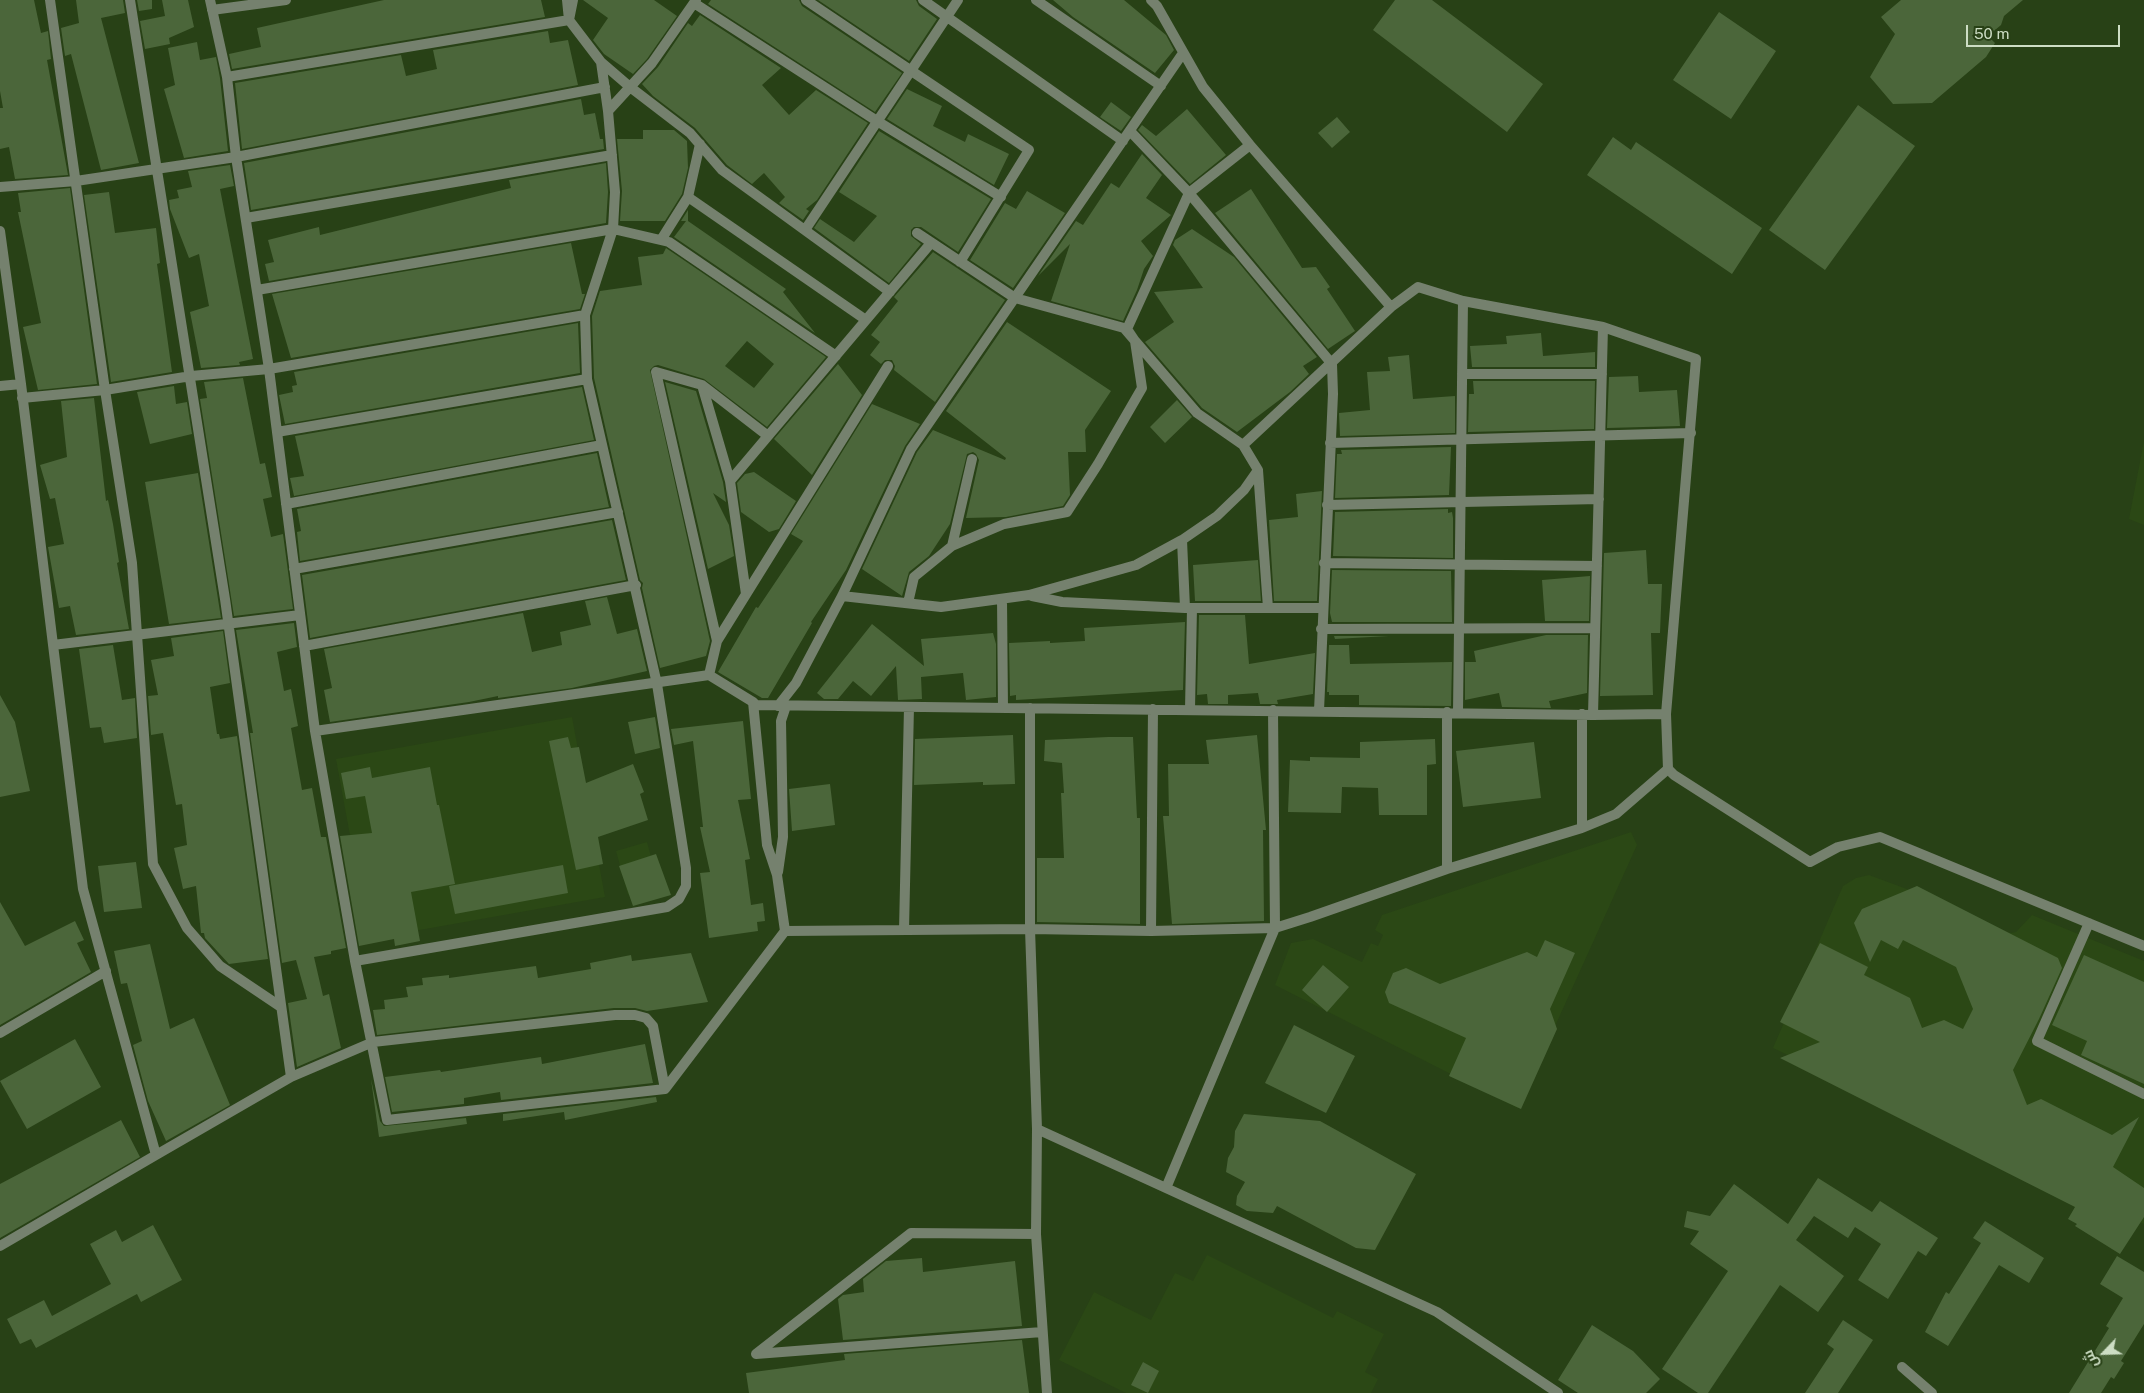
<!DOCTYPE html>
<html>
<head>
<meta charset="utf-8">
<style>
	body { margin:0 }
	#map { position:relative; width:2144px; height:1393px; overflow:hidden; background:#284116; font-family:"Public Sans",Cairo,sans-serif }
	canvas { display:block }
	.north { position:absolute; left:2079px; top:1328px; width:50px; height:50px; -webkit-text-stroke:4px #284116; paint-order:stroke; rotate:246deg; font-size:14px; font-weight:700; line-height:20px; text-align:center; color:#cdddc4 }
	.north::after { content:''; display:block; margin:auto; width:18px; height:22px; background:#cdddc4; clip-path:polygon(50% 0,100% 100%,50% 72%,0 100%) }
	.scale { position:absolute; left:1966px; top:25px; width:154px; height:22px; box-sizing:border-box; border:2px solid #cdddc4; border-top:0; padding-left:6px; font-size:15px; line-height:18px; white-space:nowrap; color:#cdddc4; -webkit-text-stroke:4px #284116; paint-order:stroke }
</style>
</head>
<body>
<div id="map">
<canvas width="2144" height="1393"></canvas>
<div class="north">ش</div>
<div class="scale">50 m</div>
</div>
<script>
const c = document.querySelector('canvas').getContext('2d');
c.lineJoin = 'round';
function fill(path, color) {
  c.fillStyle = color;
  c.fill(path, 'evenodd');
}
function shape(rows) {
  const path = new Path2D();
  for (const r of rows) {
    path.moveTo(r[0], r[1]);
    for (let i = 2; i < r.length; i += 2) path.lineTo(r[i], r[i + 1]);
  }
  return path;
}
function strokePath(path, color, width, dash) {
  c.strokeStyle = color;
  c.lineWidth = width;
  c.lineCap = dash ? 'butt' : 'round';
  c.setLineDash(dash || []);
  c.stroke(path);
}
const built = shape([
	[2144,441,2144,525,2129,519],
	[572,717,605,897,369,939,336,759],
	[1631,832,1637,845,1518,1108,1275,985,1291,943,1313,939,1362,962,1371,943,1378,946,1383,935,1375,930,1382,915],
	[647,842,659,886,628,895,616,851],
	[1869,875,1923,895,2002,935,2016,932,2032,915,2144,961,2144,1224,1773,1048,1843,886,1856,878],
	[1207,1255,1333,1318,1337,1311,1384,1334,1365,1372,1378,1379,1371,1393,1126,1393,1059,1360,1094,1292,1151,1320,1175,1273,1193,1281]
]);
const building = shape([
	[0,0,34,0,41,33,48,31,51,59,47,60,68,175,15,179,9,147,0,149,0,108,3,108,0,91],
	[76,0,123,0,125,13,101,18,139,163,101,170,71,54,65,56,61,28,79,23],
	[137,0,152,0,152,9,139,11],
	[162,0,188,0,194,27,169,38,170,44,145,49,140,21,165,16],
	[384,0,541,0,545,17,232,69,229,54,261,47,257,28],
	[583,0,654,0,677,16,647,59,633,74,604,54,593,40,608,18],
	[711,0,799,0,802,6,902,73,875,112,708,4],
	[818,0,916,0,919,6,937,19,909,61],
	[1053,0,1124,0,1166,35,1174,50,1155,73,1073,17],
	[1395,0,1432,0,1543,84,1507,132,1373,30],
	[1901,0,2023,0,2004,16,2001,25,1988,36,1995,43,1986,57,1932,103,1893,104,1870,77,1895,34,1881,17],
	[1719,12,1776,51,1731,119,1673,80],
	[700,15,781,68,762,85,789,115,816,90,868,123,817,200,806,209,809,211,803,220,779,203,785,197,764,173,752,184,727,165,695,128,653,96,642,84,658,67,688,23,692,26],
	[548,31,550,43,568,40,578,85,242,149,235,83,401,55,406,76,437,69,433,50],
	[197,42,200,60,216,57,220,78,228,151,184,158,164,89,175,85,168,48],
	[907,89,942,106,933,126,965,142,968,134,1009,154,994,185,887,119],
	[581,99,584,115,595,113,600,139,603,139,604,149,251,210,244,163],
	[1111,102,1131,117,1121,131,1100,117],
	[1858,105,1915,146,1825,270,1769,230],
	[1187,109,1226,155,1190,184,1138,130,1142,125,1156,136],
	[1337,117,1350,132,1332,148,1318,133],
	[643,130,674,130,687,141,688,168,682,194,665,221,620,221,622,191,617,139,643,139],
	[879,131,991,199,958,252,921,227,914,227,911,230,911,236,921,244,889,283,814,228,820,219,854,242,877,216,839,192],
	[1613,137,1631,150,1636,142,1762,228,1732,274,1587,175],
	[1142,154,1162,175,1146,198,1171,215,1141,241,1153,256,1144,269,1137,290,1123,321,1051,301,1070,244,1038,276,1076,221,1083,225,1111,183,1119,188],
	[606,163,608,192,606,223,269,281,265,264,274,262,268,240,319,227,320,235,511,188,509,180],
	[230,165,234,186,220,189,253,359,239,362,240,365,201,368,190,312,209,306,199,254,189,258,170,209,169,200,179,198,177,190,192,187,188,171],
	[70,188,97,384,38,390,23,327,41,323,18,212,21,212,18,193],
	[1251,189,1302,268,1316,267,1330,287,1327,289,1355,331,1328,349,1215,213],
	[1027,191,1065,213,1013,288,970,260,1005,203,1016,209],
	[109,192,115,233,156,228,160,263,157,264,172,372,111,382,84,195],
	[688,210,688,221,786,289,783,292,815,333,674,237,686,221,681,221],
	[1192,229,1234,257,1317,357,1303,366,1309,374,1290,392,1237,432,1202,408,1145,342,1174,322,1154,292,1203,288,1173,245,1175,240],
	[571,243,582,294,585,294,580,309,291,358,272,294],
	[666,248,826,357,767,427,704,379,658,365,654,366,650,370,710,641,706,656,660,668,642,588,643,583,640,580,594,378,592,316,600,291,642,285,638,257,663,254],
	[747,341,774,364,754,388,725,366],
	[933,252,1005,300,935,402,894,370,895,366,892,360,885,360,881,364,870,355,880,342,871,335,898,301,894,297],
	[1007,322,1111,391,1085,430,1086,452,1068,452,1070,495,1063,506,1006,517,966,518,979,460,976,454,973,452,967,454,950,524,929,556,909,572,902,596,862,569,917,452,933,430,1005,460,1006,458,946,411],
	[578,323,580,373,285,424,279,395,293,392,292,386,297,385,294,372],
	[1541,333,1543,356,1595,352,1595,367,1472,367,1470,346,1507,344,1506,336],
	[1409,355,1413,399,1455,396,1455,433,1340,436,1339,413,1370,410,1367,372,1390,371,1388,357],
	[838,364,862,395,812,475,774,439],
	[1638,376,1639,392,1677,390,1680,426,1607,428,1609,377],
	[243,378,260,464,265,463,272,497,263,499,271,537,283,534,293,609,234,616,200,399,207,398,204,382],
	[1473,381,1595,381,1594,429,1468,432,1469,394,1474,394],
	[665,382,696,391,723,482,726,502,713,493,729,525,734,556,708,569],
	[174,386,176,404,187,402,192,434,150,444,137,392],
	[582,387,594,440,294,496,290,478,304,476,295,436],
	[94,398,106,501,108,500,113,524,119,562,117,563,129,629,76,635,70,606,59,608,48,547,64,544,55,498,50,499,40,465,67,457,61,401],
	[1177,400,1192,417,1165,443,1150,427],
	[872,404,920,424,905,446,846,570,811,622,812,623,768,698,762,698,718,672,756,607,758,608,803,541,791,534],
	[1451,447,1449,495,1335,498,1337,454,1342,454,1341,450],
	[597,453,609,507,300,561,297,532,301,531,297,509],
	[754,472,796,501,779,529,769,532,741,512,737,483,745,474],
	[198,473,221,618,169,624,145,482],
	[1322,491,1317,601,1274,601,1269,520,1298,517,1296,494],
	[1448,509,1448,513,1452,512,1453,518,1453,558,1333,556,1335,512],
	[612,520,626,580,310,638,302,575],
	[1646,550,1648,584,1662,584,1660,633,1651,633,1653,695,1600,696,1604,553],
	[1258,560,1261,601,1195,601,1193,565],
	[1332,570,1451,571,1452,622,1332,622,1330,613],
	[1590,576,1589,621,1545,621,1542,580],
	[607,597,617,634,637,629,647,671,572,688,498,698,498,696,469,702,330,722,324,690,332,688,324,649,523,613,532,652,562,645,560,632,591,625,585,601],
	[1199,615,1245,615,1249,664,1315,653,1313,694,1277,700,1278,704,1260,704,1258,693,1228,695,1228,704,1208,704,1207,694,1197,695],
	[1185,622,1183,690,1016,700,1016,695,1010,696,1009,643,1050,641,1050,643,1085,641,1084,628],
	[294,623,297,647,277,652,284,691,291,689,298,726,291,728,302,790,312,788,321,837,326,837,346,948,331,951,331,954,314,957,323,996,329,994,341,1048,297,1067,288,1003,307,999,296,960,282,963,250,733,253,733,236,630],
	[872,624,924,666,921,639,993,633,996,644,996,697,966,700,963,673,921,677,922,699,898,700,896,666,871,696,853,681,838,699,824,699,817,693],
	[223,631,230,683,210,687,217,734,219,734,220,739,237,736,268,959,229,964,205,938,204,933,201,933,196,886,183,889,174,848,187,845,182,804,176,805,163,733,151,735,148,696,158,695,151,660,174,656,171,638],
	[1546,635,1588,635,1587,693,1549,701,1551,708,1502,707,1499,693,1465,700,1465,662,1476,662,1474,651],
	[1334,636,1389,636,1335,639],
	[113,645,122,700,135,698,137,738,104,743,101,727,90,728,79,649],
	[1329,645,1349,645,1350,664,1452,662,1451,706,1359,705,1359,695,1329,695,1329,692,1327,692],
	[0,695,15,722,30,791,0,797],
	[655,717,660,748,635,754,628,722],
	[743,721,751,799,738,800,750,859,745,860,751,905,763,903,765,921,757,922,758,931,709,938,700,873,710,872,700,827,703,827,693,741,674,745,671,729],
	[1013,735,1015,784,983,785,983,782,914,785,915,739],
	[1257,735,1266,830,1263,830,1264,921,1172,924,1163,816,1169,816,1168,764,1209,764,1206,740],
	[568,737,571,748,579,747,586,783,633,764,644,792,640,794,648,820,598,837,603,864,576,870,549,741],
	[1108,737,1133,737,1137,818,1140,818,1140,924,1037,922,1037,858,1064,858,1061,793,1064,793,1062,763,1044,761,1045,740],
	[1435,739,1436,764,1427,765,1427,815,1379,815,1378,788,1342,787,1341,813,1288,812,1290,760,1310,761,1310,757,1360,758,1360,742],
	[1534,742,1541,798,1463,807,1456,751],
	[370,767,372,778,430,767,437,805,439,805,455,884,411,892,420,941,395,946,394,939,359,946,340,836,372,833,365,796,346,799,341,773],
	[830,784,835,825,792,831,789,789],
	[656,854,671,895,633,906,619,866],
	[136,862,142,908,104,912,98,866],
	[563,865,568,893,455,914,449,886],
	[1917,886,2058,958,2062,968,2039,1019,2013,1070,2027,1105,2041,1099,2112,1135,2139,1117,2113,1167,2144,1188,2144,1217,2120,1254,2075,1226,2077,1224,2068,1219,2075,1207,1780,1058,1820,1042,1780,1022,1820,943,1868,967,1864,975,1910,998,1922,1028,1944,1020,1963,1029,1973,1009,1956,967,1903,940,1898,949,1881,940,1870,962,1854,923,1862,909],
	[0,902,25,946,75,921,84,940,77,943,91,972,0,1025],
	[1545,940,1575,953,1550,1009,1557,1029,1521,1109,1449,1076,1466,1038,1389,1003,1385,992,1393,973,1406,968,1440,984,1527,952,1537,957],
	[150,944,170,1029,194,1018,230,1105,166,1141,148,1101,133,1045,142,1041,127,983,121,984,114,951],
	[691,953,708,1002,647,1011,635,1008,614,1008,377,1035,373,1010,385,1009,384,1000,408,997,406,987,423,985,422,978,449,975,449,978,536,966,538,978,591,969,590,963,631,955,632,961],
	[2084,955,2144,982,2144,1084,2081,1055,2087,1041,2052,1025],
	[1323,965,1349,987,1327,1012,1302,990],
	[1294,1025,1355,1056,1326,1113,1265,1083],
	[75,1039,101,1087,27,1129,0,1081],
	[645,1044,653,1083,501,1100,500,1092,464,1098,464,1104,392,1112,385,1077,440,1070,441,1072,541,1057,542,1064],
	[371,1079,380,1121,384,1126,466,1118,467,1124,379,1137],
	[656,1097,657,1102,565,1120,564,1112,503,1121,503,1114],
	[1244,1114,1320,1121,1416,1174,1375,1250,1356,1248,1277,1206,1273,1213,1247,1211,1236,1205,1237,1196,1245,1182,1226,1172,1228,1158,1234,1147,1235,1131],
	[121,1120,140,1157,0,1238,0,1184],
	[1818,1178,1872,1212,1880,1201,1938,1238,1926,1256,1918,1251,1888,1299,1858,1280,1881,1244,1855,1227,1848,1238,1814,1216,1796,1240,1844,1276,1818,1312,1780,1285,1708,1393,1698,1393,1662,1369,1728,1271,1690,1244,1699,1231,1684,1227,1687,1211,1710,1216,1734,1184,1788,1224],
	[1985,1221,2044,1258,2029,1283,1999,1265,1948,1346,1925,1332,1946,1292,1949,1294,1981,1243,1973,1238],
	[153,1225,182,1280,141,1302,137,1294,36,1348,31,1339,20,1344,7,1319,44,1300,52,1316,111,1284,90,1244,116,1230,122,1242],
	[2117,1256,2144,1272,2144,1324,2121,1361,2124,1363,2114,1379,2111,1377,2101,1393,2069,1393,2109,1328,2106,1326,2123,1298,2100,1284],
	[922,1258,923,1272,1015,1261,1022,1326,843,1340,838,1299,843,1295,864,1292,863,1279,886,1261],
	[1843,1320,1873,1340,1838,1393,1805,1393,1834,1349,1827,1344],
	[1592,1325,1633,1351,1660,1379,1646,1393,1578,1393,1558,1380],
	[1022,1340,1029,1393,749,1393,746,1373,845,1360,844,1354],
	[1143,1362,1159,1371,1148,1393,1131,1385]
]);
const lane = shape([
	[1668,769,1674,775,1810,862,1838,847,1880,837,2144,946],
	[2089,923,2037,1041,2144,1094]
]);
const street = shape([
	[50,0,105,390,132,563,153,864,187,928,220,966,281,1007],
	[130,0,225,599,291,1077],
	[210,0,227,77],
	[567,0,569,20,573,0],
	[806,0,1029,150,960,262],
	[923,0,1123,141],
	[1036,0,1161,86],
	[1151,0,1157,6,1203,87,1250,145,1391,307],
	[694,3,877,121,1001,197],
	[212,10,286,0],
	[601,62,630,87,690,133,722,170,890,292],
	[608,111,652,63,696,0],
	[1130,131,1189,193,1332,364,1333,394,1319,711],
	[0,187,76,181,236,157,605,87],
	[688,197,866,320],
	[246,218,612,155],
	[805,230,958,0],
	[0,231,21,384,83,889,156,1155,0,1246],
	[917,233,1015,298,1124,328,1197,413,1243,445],
	[661,240,688,197,700,144],
	[257,290,613,229,669,242,836,356],
	[1462,374,1602,374],
	[702,385,730,481,746,594],
	[0,386,21,384],
	[22,398,105,390,191,376,269,369,585,315],
	[277,432,587,379],
	[1330,443,1691,433],
	[1258,470,1268,608],
	[730,481,931,243],
	[286,504,602,445],
	[1327,505,1599,499],
	[1182,540,1185,608],
	[952,546,972,459],
	[1324,563,1597,566],
	[294,569,618,512],
	[1032,596,1062,602,1185,608,1322,608],
	[1002,599,1003,708],
	[908,603,914,577,952,546,1004,524,1067,512,1098,464,1142,388,1135,341,1127,329,1189,193,1250,145],
	[1321,629,1595,628],
	[717,641,656,372,702,385,768,436],
	[53,645,300,615],
	[304,646,636,585],
	[709,675,717,641,888,366],
	[753,702,767,845,777,875,785,931,665,1089,387,1120,355,961,315,731,709,675,753,702,756,705,1593,715,1666,714],
	[778,706,796,683,842,596,911,449,1183,53],
	[1030,708,1030,929,1037,1129,1036,1234,1047,1393],
	[1190,709,1192,608],
	[1458,712,1463,301],
	[1593,715,1603,327],
	[315,731,269,369,236,157,227,77,569,20,601,62,608,111,615,192,613,229,585,315,587,379,657,684,686,868,686,886,679,899,667,907,355,961],
	[1582,828,1582,714],
	[1447,869,1447,712],
	[778,872,783,837,781,721,786,706],
	[904,930,909,707],
	[785,931,1030,929,1151,931,1275,928,1310,917,1447,869,1582,828,1616,814,1668,769,1666,714,1696,359,1603,327,1463,301,1418,287,1391,307,1243,445,1258,470,1244,490,1217,516,1182,540,1136,565,1029,595,941,607,842,596],
	[1151,931,1153,709],
	[0,1033,106,971],
	[1037,1129,1437,1312,1558,1393],
	[156,1155,291,1077,373,1042,615,1015,635,1015,646,1018,653,1026,665,1089],
	[1166,1188,1275,928,1273,710],
	[1036,1234,911,1233,756,1354,1042,1332],
	[1902,1367,1932,1393]
]);
fill(built, '#2b4815');
fill(building, '#4b663a');
strokePath(lane, '#75816e', 10);
strokePath(street, '#75816e', 10);
</script>
</body>
</html>
